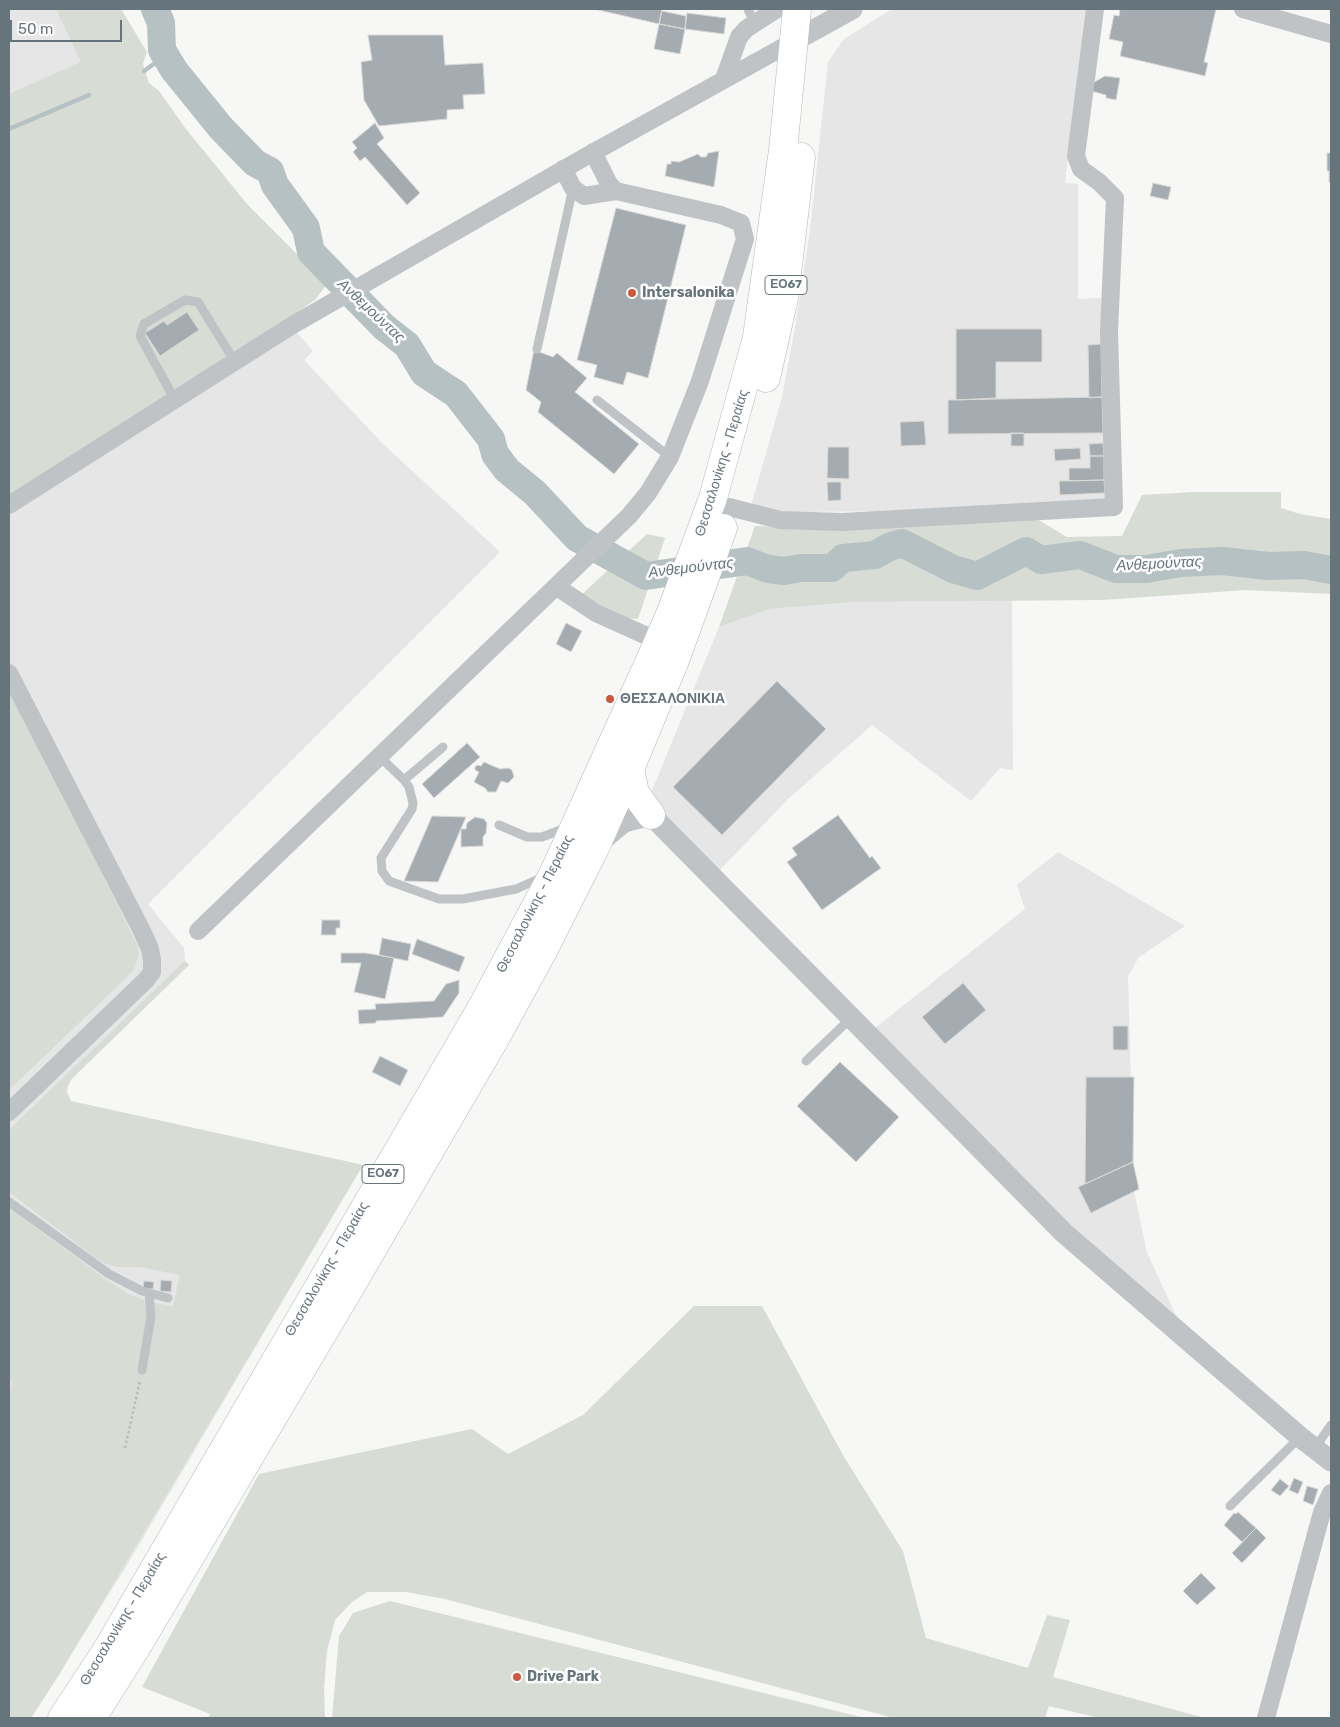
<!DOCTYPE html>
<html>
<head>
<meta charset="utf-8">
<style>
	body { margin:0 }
	#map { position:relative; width:1340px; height:1727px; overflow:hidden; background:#f7f7f5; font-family:Rubik,sans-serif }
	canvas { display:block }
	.frame { position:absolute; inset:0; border:10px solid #66747c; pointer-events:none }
	.scale { position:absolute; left:10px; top:20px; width:112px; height:22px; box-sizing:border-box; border:2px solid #66747c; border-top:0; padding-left:6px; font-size:15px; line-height:18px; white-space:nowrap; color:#66747c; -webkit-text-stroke:4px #fff; paint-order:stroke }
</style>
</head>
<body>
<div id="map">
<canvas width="1340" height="1727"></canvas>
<div class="frame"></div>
<div class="scale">50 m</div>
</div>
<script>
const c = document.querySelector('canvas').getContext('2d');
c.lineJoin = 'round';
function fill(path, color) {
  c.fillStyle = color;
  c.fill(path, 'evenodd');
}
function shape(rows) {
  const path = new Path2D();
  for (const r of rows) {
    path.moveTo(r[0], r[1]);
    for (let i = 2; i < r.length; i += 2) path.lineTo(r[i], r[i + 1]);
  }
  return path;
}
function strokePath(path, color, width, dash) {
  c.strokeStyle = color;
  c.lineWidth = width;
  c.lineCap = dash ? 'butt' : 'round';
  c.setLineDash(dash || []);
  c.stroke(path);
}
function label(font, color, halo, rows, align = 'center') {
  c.font = font + ' Rubik,sans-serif';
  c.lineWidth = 5;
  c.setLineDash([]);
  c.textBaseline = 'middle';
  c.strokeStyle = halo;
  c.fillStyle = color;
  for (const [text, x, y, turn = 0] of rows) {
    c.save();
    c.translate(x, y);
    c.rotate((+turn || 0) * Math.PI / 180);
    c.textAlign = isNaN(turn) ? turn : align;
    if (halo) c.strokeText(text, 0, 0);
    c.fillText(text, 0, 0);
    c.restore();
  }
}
const built = shape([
	[9,9,58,9,280,313,313,351,304,360,382,443,500,552,148,904,184,948,185,961,189,965,68,1083,67,1098,71,1102,363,1165,126,1567,31,1718,9,1718],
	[892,9,1086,9,1065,183,1078,184,1078,299,1101,298,1107,499,909,511,788,512,751,506,782,397,795,328,810,231,828,62,844,39],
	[1012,600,1013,770,1000,768,971,801,872,725,788,799,719,871,649,798,719,627,769,609,855,602],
	[1058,852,1185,926,1139,957,1128,976,1134,1191,1147,1253,1180,1324,1068,1222,875,1028,1025,909,1017,885]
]);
const green = shape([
	[56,9,121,9,147,52,143,64,149,83,159,91,186,129,247,204,327,284,315,300,286,320,9,497,9,94,81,62],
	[1193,492,1281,492,1281,508,1300,514,1331,519,1331,594,1246,590,1102,600,855,602,769,609,719,627,755,526,783,527,1037,519,1067,537,1122,536,1142,495],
	[647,534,665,538,638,619,627,618,581,595],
	[9,683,138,946,139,955,133,971,9,1090],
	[185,961,189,965,72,1078,66,1090,71,1101,363,1165,59,1675,31,1718,9,1718,9,1400,12,1382,9,1381,9,1208,108,1281,128,1294,144,1300,148,1318,154,1303,173,1306,180,1275,141,1267,117,1267,106,1264,96,1258,9,1192,9,1130],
	[694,1306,762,1306,844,1457,903,1551,926,1638,1028,1668,1047,1615,1070,1620,1053,1677,1205,1718,1099,1718,1049,1706,1045,1718,894,1718,445,1599,406,1592,367,1592,352,1602,335,1620,327,1651,324,1689,325,1718,208,1718,210,1714,142,1687,259,1474,472,1429,508,1454,583,1415],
	[390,1601,865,1718,332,1718,339,1636,353,1613]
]);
const stream = shape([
	[144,71,158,61,162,50],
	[9,129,89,95]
]);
const river = shape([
	[155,9,161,23,162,50,174,70,221,128,255,163,270,171,275,185,306,228,311,252,384,327,407,345,424,373,456,394,491,439,495,454,507,470,535,493,577,538,646,576,747,561,768,569,784,571,801,568,832,568,843,558,875,555,889,547,902,543,953,569,977,576,1026,551,1041,560,1080,555,1116,569,1146,569,1181,563,1222,561,1268,566,1304,565,1331,570]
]);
const building = shape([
	[594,9,662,9,659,24,594,9],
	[1120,9,1216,9,1204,62,1208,63,1205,76,1120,56,1123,42,1109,39,1114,15,1119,16,1120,9],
	[662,11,686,16,685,29,659,24,662,11],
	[687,13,726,18,724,34,685,29,687,13],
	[659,24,685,29,680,54,654,49,659,24],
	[368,35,443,35,445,65,483,63,485,94,463,95,464,109,447,110,447,119,379,126,364,100,361,62,372,60,368,35],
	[1105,76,1120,78,1116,100,1106,98,1106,95,1091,91,1091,84,1105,76],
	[375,123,384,138,377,144,420,193,407,205,365,157,360,161,353,152,357,148,352,142,375,123],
	[719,151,714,187,665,176,667,164,671,164,671,161,679,162,698,154,701,157,706,157,708,153,719,151],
	[1327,153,1331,153,1331,182,1329,182,1329,171,1327,171,1327,153],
	[1153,183,1171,187,1168,200,1150,196,1153,183],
	[616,208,686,225,648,378,627,372,623,385,594,377,597,365,577,360,616,208],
	[187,312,199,330,160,356,145,333,164,321,167,325,187,312],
	[956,329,1042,329,1042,362,996,362,996,398,956,400,956,329],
	[1101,344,1102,397,1089,398,1088,345,1101,344],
	[534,350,553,357,557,353,587,378,575,392,639,444,614,474,538,412,541,402,526,390,534,350],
	[1102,397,1103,433,948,434,948,400,1102,397],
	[924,421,926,445,901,446,900,422,924,421],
	[1011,433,1024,433,1024,446,1011,446,1011,433],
	[1103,443,1104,456,1090,456,1089,444,1103,443],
	[828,447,849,447,849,479,827,478,828,447],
	[1080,448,1081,459,1055,461,1054,449,1080,448],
	[1090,456,1104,456,1104,480,1069,481,1069,468,1090,468,1090,456],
	[1104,480,1105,493,1060,495,1059,481,1104,480],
	[827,482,841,482,841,500,828,501,827,482],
	[566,623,582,631,571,652,556,644,566,623],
	[777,681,826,729,722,835,673,787,777,681],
	[467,743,480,757,434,798,422,784,467,743],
	[484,762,500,769,508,768,512,770,514,777,508,783,501,781,496,792,488,792,485,788,474,782,479,772,475,770,475,767,477,765,481,766,484,762],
	[838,815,870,858,872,856,881,868,822,910,787,862,797,855,792,848,838,815],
	[432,816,466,817,438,882,404,881,432,816],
	[475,817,484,819,487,823,486,833,483,837,483,846,461,847,461,829,466,829,467,823,475,817],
	[322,920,340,920,340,928,336,928,336,935,321,935,322,920],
	[382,938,411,944,408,961,379,955,382,938],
	[417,939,465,957,459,972,412,954,417,939],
	[341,953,366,953,394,958,385,999,354,992,361,963,341,963,341,953],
	[459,980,459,993,443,1017,376,1021,376,1023,359,1024,358,1010,376,1009,375,1004,434,1001,446,984,459,980],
	[963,983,986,1010,945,1044,922,1017,963,983],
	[1113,1026,1128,1026,1128,1050,1113,1050,1113,1026],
	[380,1056,408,1070,400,1086,372,1072,380,1056],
	[840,1062,899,1117,856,1162,797,1106,840,1062],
	[1086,1077,1134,1077,1133,1162,1085,1184,1086,1077],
	[1133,1162,1139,1189,1091,1213,1078,1187,1133,1162],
	[161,1280,172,1281,171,1292,160,1291,161,1280],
	[144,1281,154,1282,153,1289,143,1288,144,1281],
	[1294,1478,1303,1482,1298,1494,1289,1490,1294,1478],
	[1280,1479,1289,1486,1280,1496,1271,1490,1280,1479],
	[1307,1486,1318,1489,1313,1505,1303,1501,1307,1486],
	[1238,1512,1256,1528,1242,1542,1224,1525,1234,1513,1236,1514,1238,1512],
	[1256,1528,1266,1538,1242,1563,1232,1553,1256,1528],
	[1201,1573,1216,1588,1197,1605,1183,1591,1201,1573]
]);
const path = shape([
	[125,1448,140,1381]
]);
const service = shape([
	[748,9,755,24],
	[537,349,573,188],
	[175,400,140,336,144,324,185,300,198,302,235,362],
	[597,400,670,457],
	[380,757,404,780,409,787,413,803,412,809,381,858,382,871,389,881,439,899,463,899,516,889,543,877],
	[404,780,443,747],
	[499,825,527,837,542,837,568,827],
	[806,1061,850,1019],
	[9,1202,109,1274,142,1291,168,1298],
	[142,1370,151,1317,149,1293],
	[1315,1448,1331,1425],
	[1230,1506,1300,1437]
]);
const minor = shape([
	[1243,9,1331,34],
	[724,79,739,37,746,29,777,9],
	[563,169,573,188,584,196,616,191],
	[9,505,291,326,585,157,794,41],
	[729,507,780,520,842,522,1114,507,1109,331,1115,198,1099,182,1081,169,1076,156,1095,9],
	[557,587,596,613,658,641],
	[9,673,142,931,150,949,152,960,152,972,146,980,9,1112],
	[198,931,629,516,648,493,670,457,700,381,745,239,741,223,721,215,616,191,609,184,593,152],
	[1266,1718,1322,1512,1331,1493]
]);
const tertiary = shape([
	[794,41,852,9],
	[600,842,624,822,651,815,1064,1233,1300,1437,1331,1461]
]);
const primary = shape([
	[766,378,784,298,801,157],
	[630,769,635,793,651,815],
	[62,1718,105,1653,482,1007,554,872,647,667,671,612,713,498,757,337,783,150,797,9],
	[92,1718,139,1643,355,1279,496,1037,544,949,595,848,630,769,674,663,723,528]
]);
const markers = [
	[632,293,5,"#cd583f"],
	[610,699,5,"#cd583f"],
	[517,1677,5,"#cd583f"]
];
const shields = [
	[786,285,42],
	[383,1174,42]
];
const shieldNames = [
	["ΕΟ67",786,285],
	["ΕΟ67",383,1174]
];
const poiNames = [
	["Intersalonika",642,293],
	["ΘΕΣΣΑΛΟΝΙΚΙΑ",620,699],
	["Drive Park",527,1677]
];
const streetNames = [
	["Θεσσαλονίκης - Περαίας",722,463,-73],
	["Θεσσαλονίκης - Περαίας",535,904,-63],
	["Θεσσαλονίκης - Περαίας",327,1269,-60],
	["Θεσσαλονίκης - Περαίας",123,1619,-59]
];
const waterNames = [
	["Ανθεμούντας",371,311,43],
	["Ανθεμούντας",1159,564,-3],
	["Ανθεμούντας",691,568,-7]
];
fill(built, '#e5e6e5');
fill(green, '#d7dcd5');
strokePath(stream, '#b6c1c4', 4.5);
strokePath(river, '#b6c1c4', 28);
fill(building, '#a5acb1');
strokePath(building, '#d9d9d7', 1);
strokePath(primary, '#b3b7ba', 29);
strokePath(path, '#b9bcbe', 2.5, [2.5, 2.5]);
strokePath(service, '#bfc3c6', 9);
strokePath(minor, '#bfc3c6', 18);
strokePath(tertiary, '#bfc3c6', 21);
strokePath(primary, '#fff', 28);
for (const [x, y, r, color] of markers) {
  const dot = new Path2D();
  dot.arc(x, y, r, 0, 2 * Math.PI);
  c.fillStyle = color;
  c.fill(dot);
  strokePath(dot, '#fff', 2);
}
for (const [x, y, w] of shields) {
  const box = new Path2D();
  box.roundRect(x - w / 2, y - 9.5, w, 19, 4);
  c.fillStyle = '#fff';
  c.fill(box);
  strokePath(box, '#66747c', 1);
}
label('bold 12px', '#66747c', null, shieldNames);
label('bold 14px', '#66747c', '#fff', poiNames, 'left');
label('14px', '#66747c', '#fff', streetNames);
label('italic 15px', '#66787e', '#fff', waterNames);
</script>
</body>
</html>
